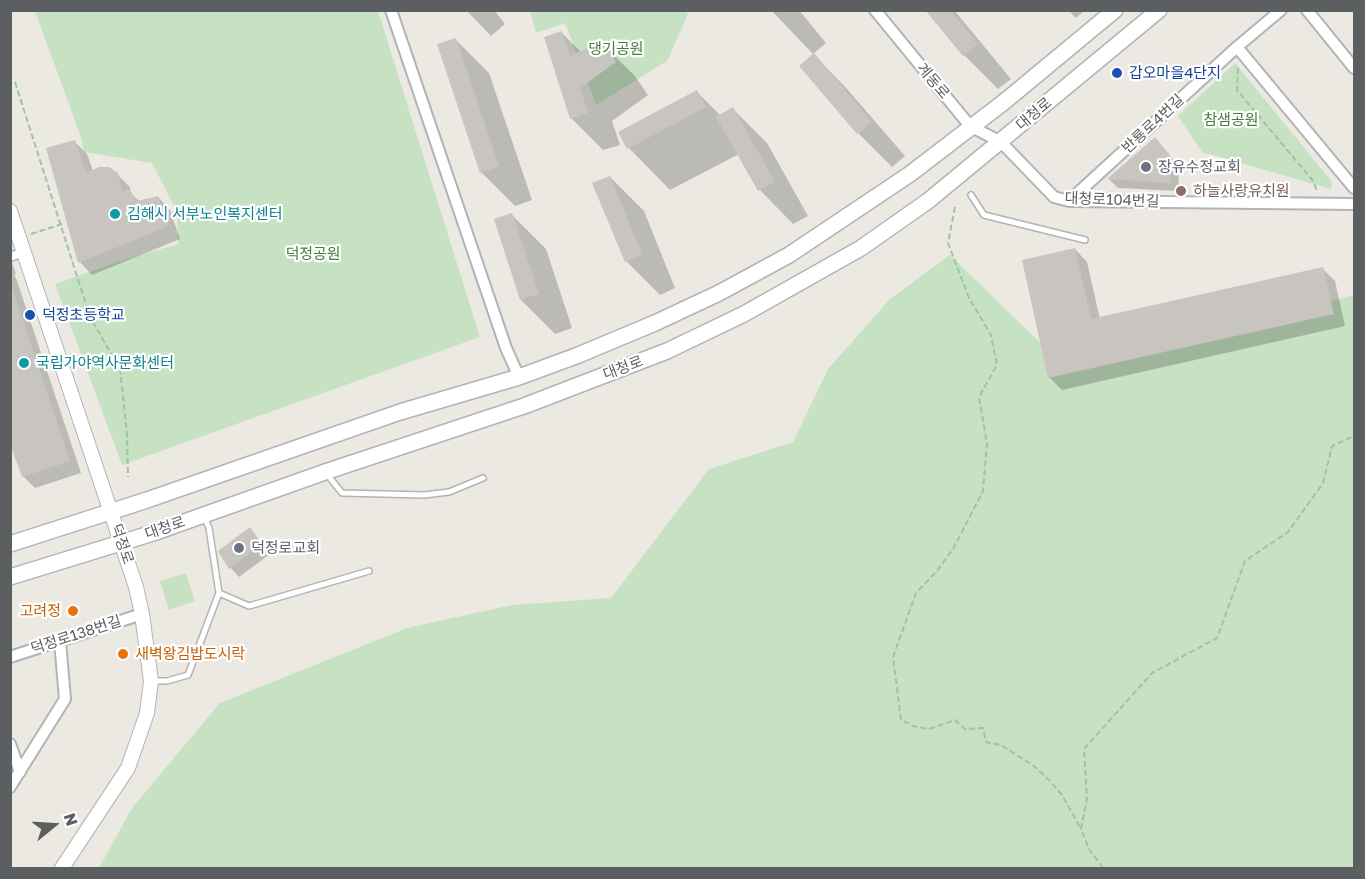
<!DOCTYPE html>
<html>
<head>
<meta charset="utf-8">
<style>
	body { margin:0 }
	#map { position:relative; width:1365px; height:879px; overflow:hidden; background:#ece9e3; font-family:"Golos Text",sans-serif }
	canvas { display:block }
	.frame { position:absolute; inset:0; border:12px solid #5c5f62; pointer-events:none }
	.north { position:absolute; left:24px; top:795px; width:60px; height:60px; -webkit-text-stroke:4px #fff; paint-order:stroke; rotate:72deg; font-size:16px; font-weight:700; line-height:24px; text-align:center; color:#5c5f62 }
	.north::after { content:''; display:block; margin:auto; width:21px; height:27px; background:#5c5f62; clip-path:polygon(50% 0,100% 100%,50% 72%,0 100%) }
</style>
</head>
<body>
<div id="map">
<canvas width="1365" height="879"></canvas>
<div class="frame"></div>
<div class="north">N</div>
</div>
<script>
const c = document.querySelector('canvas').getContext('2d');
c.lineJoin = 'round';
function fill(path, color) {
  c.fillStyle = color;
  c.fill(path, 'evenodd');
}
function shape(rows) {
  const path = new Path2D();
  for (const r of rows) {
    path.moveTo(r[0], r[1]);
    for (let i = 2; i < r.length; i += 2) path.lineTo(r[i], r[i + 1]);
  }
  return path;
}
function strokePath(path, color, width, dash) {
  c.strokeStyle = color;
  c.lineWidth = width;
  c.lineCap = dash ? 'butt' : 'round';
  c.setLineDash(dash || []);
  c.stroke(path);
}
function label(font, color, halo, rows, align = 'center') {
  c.font = font + ' "Golos Text","Noto Sans KR",sans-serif';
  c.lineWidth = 4.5;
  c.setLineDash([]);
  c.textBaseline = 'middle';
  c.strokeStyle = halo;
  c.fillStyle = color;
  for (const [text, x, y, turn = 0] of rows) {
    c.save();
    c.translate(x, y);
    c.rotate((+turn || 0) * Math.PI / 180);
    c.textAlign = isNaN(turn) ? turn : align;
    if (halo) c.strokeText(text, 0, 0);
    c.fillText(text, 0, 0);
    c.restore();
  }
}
const green = shape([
	[37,10,378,11,480,337,122,465,55,284,123,260,178,244,177,212,152,163,84,152,81,137,36,14],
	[685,10,688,14,667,61,596,105,565,23,536,33,530,11],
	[1235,63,1332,182,1331,189,1202,152,1178,116],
	[950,255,1070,372,1354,295,1354,868,99,868,132,808,220,703,407,628,512,605,611,598,709,469,793,442,828,369,890,299],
	[186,573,195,601,169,610,160,581]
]);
const shadow = shape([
	[466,10,494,10,505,24,491,36],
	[771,10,799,10,826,43,813,54],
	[927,10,954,10,1011,79,998,89,964,55],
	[1068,10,1085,10,1076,18],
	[562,33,581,52,601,43,634,75,648,95,612,121,620,145,603,150,571,118],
	[455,39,489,73,532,200,515,206,481,172],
	[814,55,847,89,905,156,892,167,858,133,801,66],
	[697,92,721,116,733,109,767,143,808,216,793,224,760,190,739,154,670,190,629,148,620,132],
	[1155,139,1178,165,1179,191,1118,188,1109,179],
	[75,142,87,154,93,171,117,174,130,187,131,193,140,202,158,197,170,210,180,239,92,275,80,262,48,149],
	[610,177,644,211,675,288,660,295,626,261],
	[512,215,546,249,572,328,555,334,521,300,496,220],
	[1075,249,1087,262,1100,319,1323,269,1335,281,1345,326,1062,390,1050,378],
	[10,257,16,274,14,275,16,278,81,473,35,488,23,476,10,439],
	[249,529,270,554,239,577,231,568,220,552]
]);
const building = shape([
	[925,10,950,10,978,44,963,56],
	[562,31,570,56,602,41,616,62,580,88,588,113,570,119,544,37],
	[456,38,499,166,480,173,437,44],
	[814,53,872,122,857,134,799,66],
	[697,90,706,107,627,149,618,132],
	[733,107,775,182,758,191,716,117],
	[1155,137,1170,155,1171,183,1107,179],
	[75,140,86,173,99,167,109,167,118,173,122,192,129,189,137,201,158,196,169,226,78,263,46,148],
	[610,176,642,254,625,262,592,183],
	[512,213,539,294,520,300,494,219],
	[1075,248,1091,319,1323,267,1334,314,1048,378,1022,260],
	[10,288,12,288,70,461,22,477,10,444],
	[250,527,262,544,229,569,218,551]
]);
const path = shape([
	[1238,68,1237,90,1314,182,1317,192],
	[15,82,90,317,120,369,127,434,128,477],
	[955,207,948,243,969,298,991,335,997,365,979,397,987,443,983,491,953,549,937,571,916,593,893,657,901,720,913,726,929,729,955,720,965,729,983,728,986,742,1001,745,1034,766,1049,780,1062,795,1081,829],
	[31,234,62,224],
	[1103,868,1089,849,1081,829,1087,798,1084,749,1152,673,1217,638,1245,561,1288,532,1323,483,1332,446,1354,436]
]);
const service = shape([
	[971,195,984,215,1085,240],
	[326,473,342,493,424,495,449,492,483,478],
	[219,593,249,606,369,571],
	[151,681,167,681,188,675,219,593,209,528,204,516]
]);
const pedestrian = shape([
	[10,257,24,252]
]);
const minor = shape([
	[391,10,506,348,519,377],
	[875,10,970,126,1001,142,1054,197,1069,201,1354,204],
	[1307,10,1354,68],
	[1237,47,1354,188],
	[1069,201,1237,47,1281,10],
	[10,657,142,614],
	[10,744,20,772],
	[10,787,65,699,60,641]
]);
const tertiary = shape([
	[10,211,136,587,142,614,151,681,147,713,128,768,62,868]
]);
const secondary = shape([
	[10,544,147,500,400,412,519,377,576,356,655,323,719,293,789,255,910,174,1004,102,1115,10],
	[10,577,156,532,325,472,524,406,667,351,744,314,861,248,928,201,1159,10]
]);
const markers = [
	[1117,73,6,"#1a4fb4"],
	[1146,167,6,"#6b7280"],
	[1181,191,6,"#8d6e63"],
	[115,214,6,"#0f9aa8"],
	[30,315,6,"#1a4fb4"],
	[24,363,6,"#0f9aa8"],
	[239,548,6,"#6b7280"],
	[73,611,6,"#e8710a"],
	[123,654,6,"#e8710a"]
];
const parkNames = [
	["댕기공원",616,49],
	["참샘공원",1231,120],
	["덕정공원",313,254]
];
const transitNames = [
	["갑오마을4단지",1129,73],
	["덕정초등학교",42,315]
];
const streetNames = [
	["계동로",933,81,50],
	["대청로",1034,114,-40],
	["반룡로4번길",1153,124,-43],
	["대청로104번길",1112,200,2],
	["대청로",623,368,-21],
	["대청로",165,528,-19],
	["덕정로",122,544,71],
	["덕정로138번길",76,635,-18]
];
const worshipNames = [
	["장유수정교회",1158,167],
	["덕정로교회",251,548]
];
const educationNames = [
	["하늘사랑유치원",1193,191]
];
const cultureNames = [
	["김해시 서부노인복지센터",127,214],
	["국립가야역사문화센터",36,363]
];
const foodNames = [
	["고려정",61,611],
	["새벽왕김밥도시락",135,654,"left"]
];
fill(green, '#c6e2c2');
fill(shadow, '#0003');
fill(building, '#c8c4c0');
strokePath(service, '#b1b4b7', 8);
strokePath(pedestrian, '#b1b4b7', 11);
strokePath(minor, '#b1b4b7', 14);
strokePath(tertiary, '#b1b4b7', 16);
strokePath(secondary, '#b0b3b7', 18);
strokePath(path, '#9ec4a4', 2, [6, 3]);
strokePath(service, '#fff', 5);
strokePath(pedestrian, '#fff', 8);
strokePath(minor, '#fff', 10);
strokePath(tertiary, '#fff', 14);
strokePath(secondary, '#fff', 15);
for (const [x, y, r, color] of markers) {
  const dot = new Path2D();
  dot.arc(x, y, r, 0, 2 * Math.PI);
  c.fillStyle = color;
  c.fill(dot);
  strokePath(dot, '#fff', 2);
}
label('15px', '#437f3e', '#fff', parkNames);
label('15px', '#164399', '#fff', transitNames, 'left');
label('15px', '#5c5f62', '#fff', streetNames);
label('15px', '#5b616d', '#fff', worshipNames, 'left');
label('15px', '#785e54', '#fff', educationNames, 'left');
label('15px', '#0d838f', '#fff', cultureNames, 'left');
label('15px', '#c56008', '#fff', foodNames, 'right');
</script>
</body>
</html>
